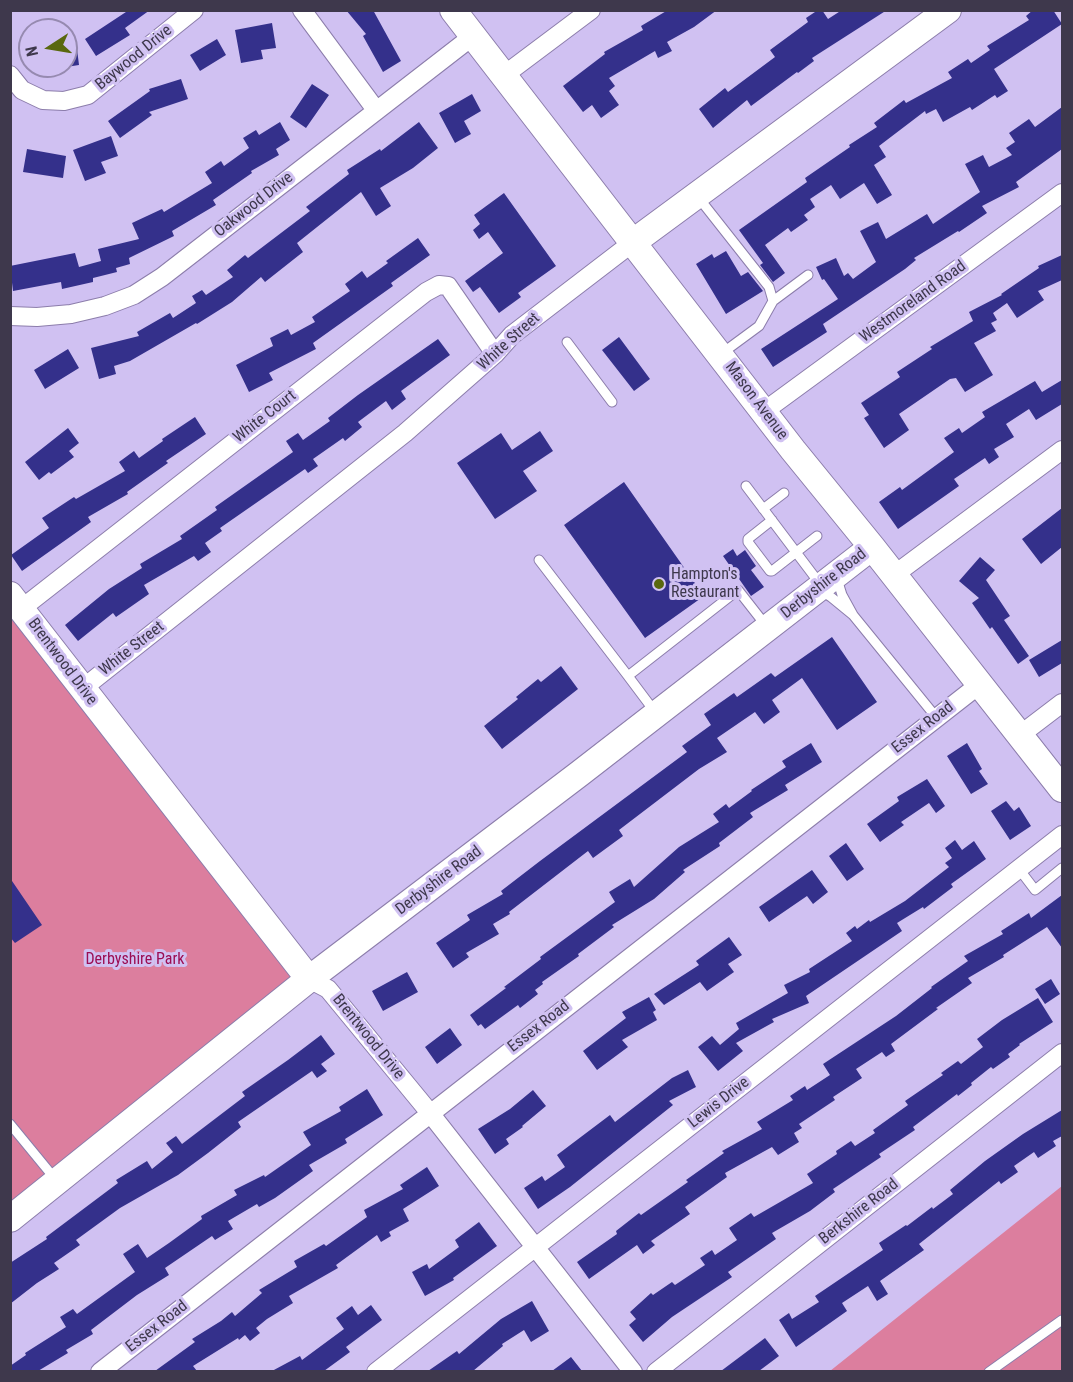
<!DOCTYPE html>
<html>
<head>
<meta charset="utf-8">
<style>
	body { margin:0 }
	#map { position:relative; width:1073px; height:1382px; overflow:hidden; background:#d0c1f2; font-family:"Roboto Condensed",sans-serif }
	canvas { display:block }
	.frame { position:absolute; inset:0; border:12px solid #3e384c; pointer-events:none }
	.north { position:absolute; left:18px; top:18px; width:60px; height:60px; box-sizing:border-box; background:#d0c1f2; border:2px solid #968ab0; border-radius:50%; rotate:258deg; font-size:16px; font-weight:700; line-height:24px; text-align:center; color:#3e384c }
	.north::after { content:''; display:block; margin:auto; width:21px; height:27px; background:#5a680f; clip-path:polygon(50% 0,100% 100%,50% 72%,0 100%) }
</style>
</head>
<body>
<div id="map">
<canvas width="1073" height="1382"></canvas>
<div class="frame"></div>
<div class="north">N</div>
</div>
<script>
const c = document.querySelector('canvas').getContext('2d');
c.lineJoin = 'round';
function fill(path, color) {
  c.fillStyle = color;
  c.fill(path, 'evenodd');
}
function shape(rows) {
  const path = new Path2D();
  for (const r of rows) {
    path.moveTo(r[0], r[1]);
    for (let i = 2; i < r.length; i += 2) path.lineTo(r[i], r[i + 1]);
  }
  return path;
}
function strokePath(path, color, width, dash) {
  c.strokeStyle = color;
  c.lineWidth = width;
  c.lineCap = dash ? 'butt' : 'round';
  c.setLineDash(dash || []);
  c.stroke(path);
}
function label(font, color, halo, rows, align = 'center') {
  c.font = font + ' "Roboto Condensed",sans-serif';
  c.lineWidth = 6;
  c.setLineDash([]);
  c.textBaseline = 'middle';
  c.strokeStyle = halo;
  c.fillStyle = color;
  for (const [text, x, y, turn = 0] of rows) {
    c.save();
    c.translate(x, y);
    c.rotate((+turn || 0) * Math.PI / 180);
    c.textAlign = isNaN(turn) ? turn : align;
    if (halo) c.strokeText(text, 0, 0);
    c.fillText(text, 0, 0);
    c.restore();
  }
}
const green = shape([
	[11,595,309,979,11,1219],
	[1062,1186,1062,1371,830,1371]
]);
const building = shape([
	[129,10,150,10,125,28,130,35,96,56,85,39],
	[346,10,373,10,401,61,383,72,363,36,366,34],
	[668,10,717,10,694,27,667,42,672,51,658,58,655,51,609,78,615,86,609,91,619,105,601,118,592,105,583,112,563,86,605,54,604,52,643,30,641,26],
	[818,10,822,10,828,19,842,10,887,10,812,58,814,61,798,73,797,72,751,106,747,100,713,128,699,109,725,88,728,92,775,57,770,50,808,22,806,18],
	[1033,10,1053,10,1062,24,994,69,1008,91,997,98,995,95,972,110,970,107,943,122,936,109,926,114,925,111,879,146,886,157,874,165,892,195,877,204,864,183,840,199,831,185,810,199,815,207,804,215,808,220,791,232,788,228,765,245,785,273,773,282,760,265,763,263,739,230,807,182,805,178,850,147,849,145,877,127,874,123,904,100,906,103,952,78,948,72,968,59,971,63,990,50,987,46,1029,20,1026,16],
	[272,23,276,48,261,50,263,59,241,63,235,30],
	[217,39,226,55,200,71,190,55],
	[77,49,79,65,66,67,66,51],
	[181,79,188,99,149,112,152,115,120,138,108,121,150,91,149,89],
	[312,84,329,95,306,128,290,117],
	[472,94,481,111,464,121,471,134,455,143,439,113],
	[1062,107,1062,149,1016,182,1019,187,982,206,987,213,959,232,958,231,914,258,916,260,905,269,823,324,827,332,773,367,761,349,838,299,824,279,822,280,816,267,836,258,844,276,848,273,853,279,876,262,860,231,878,222,886,239,927,214,933,224,980,192,965,164,983,155,989,167,1012,155,1006,148,1015,142,1009,133,1029,119,1035,127],
	[280,122,290,140,276,149,279,155,251,171,252,173,213,200,216,205,172,231,174,236,129,258,130,264,116,268,117,272,93,278,93,282,62,289,61,282,13,291,10,266,75,253,79,267,101,261,98,249,139,239,132,223,162,209,164,212,212,183,205,172,221,161,224,166,249,148,243,138,256,130,259,135],
	[419,122,438,148,413,168,380,188,391,206,376,216,361,192,297,243,303,252,265,282,261,277,232,302,197,324,196,323,130,361,114,366,116,374,99,379,91,348,139,336,137,332,170,313,173,318,196,303,192,296,202,290,206,295,233,277,227,270,245,255,248,258,310,211,306,207,349,174,347,170,380,149,381,151],
	[111,136,118,156,101,162,106,173,85,181,73,150],
	[27,149,66,156,63,178,23,172],
	[504,193,556,266,518,293,521,297,499,313,480,287,473,292,465,281,503,253,488,232,479,239,473,230,480,224,474,215],
	[418,238,430,255,391,283,393,286,313,343,316,349,269,373,273,380,249,392,236,365,273,346,270,338,288,329,291,335,315,322,312,317,350,291,345,284,362,271,367,278,388,263,386,261],
	[726,251,741,276,748,272,763,291,726,314,696,264,712,254,714,258],
	[1062,255,1062,280,1038,291,1044,300,1017,318,1007,303,993,313,997,320,991,323,996,331,974,343,993,375,965,392,956,378,950,379,899,414,909,430,884,448,864,418,869,415,861,403,900,377,897,372,932,349,930,347,973,321,969,312,1002,295,1001,294,1039,268,1038,266],
	[619,337,650,379,634,391,602,350],
	[438,339,450,355,401,391,406,399,392,410,386,401,358,422,362,427,345,441,343,438,313,459,318,466,308,473,305,469,220,528,222,531,205,543,211,552,198,561,194,556,144,585,149,594,116,617,113,613,78,641,65,625,109,589,142,568,140,564,182,539,180,536,217,510,215,507,293,452,286,441,298,433,303,440,330,421,328,418,358,395],
	[68,349,79,368,45,389,34,370],
	[1062,380,1062,404,1036,420,1029,409,1006,424,1014,437,994,449,999,457,989,464,985,458,954,479,959,486,898,529,879,502,900,487,902,490,954,452,944,438,959,428,962,433,985,417,982,412,1035,381,1042,392],
	[195,417,206,434,166,461,168,463,127,492,128,494,88,517,91,522,22,571,11,555,49,528,42,518,74,497,76,499,125,471,119,462,134,451,139,458,163,441,162,439],
	[68,428,79,443,69,451,74,457,51,474,49,472,39,480,25,462],
	[540,431,553,451,523,471,537,491,495,519,457,463,501,433,512,450],
	[624,482,704,596,645,638,564,525],
	[1062,508,1062,547,1041,564,1022,539],
	[733,549,737,556,745,550,756,566,751,570,764,587,751,596,723,556],
	[980,557,995,570,986,580,1010,616,1004,620,1029,656,1018,664,992,627,990,629,972,603,979,598,959,581],
	[832,637,877,702,837,730,802,678,772,700,780,712,764,724,755,712,717,738,727,752,699,769,619,830,623,836,593,858,588,851,509,912,510,914,493,924,499,934,466,953,469,957,453,968,436,943,470,920,467,915,503,894,501,891,540,861,687,752,682,746,711,725,704,714,734,693,737,697,771,673,775,677],
	[1062,640,1062,663,1039,677,1029,660],
	[561,666,578,689,502,749,484,726,518,699,516,697,538,679,541,682],
	[811,743,822,762,785,785,788,790,750,813,753,817,719,843,720,846,683,870,685,872,654,899,612,925,614,927,578,954,579,956,542,982,543,984,535,990,538,994,520,1008,518,1005,485,1029,481,1024,478,1026,470,1015,506,988,504,987,541,959,540,957,615,902,609,892,630,879,634,887,679,847,719,822,713,814,726,804,729,808,752,791,751,790,786,767,782,761],
	[967,743,982,769,979,771,988,784,971,794,947,756],
	[927,779,945,806,936,813,929,803,901,822,904,825,880,842,867,824,899,801,897,797],
	[1006,801,1014,811,1019,807,1031,826,1010,840,991,811],
	[955,840,962,850,974,841,986,859,951,884,953,887,924,909,923,907,897,923,902,931,806,996,809,1003,772,1019,774,1022,736,1043,743,1051,718,1071,698,1047,712,1036,720,1045,739,1029,736,1023,788,993,784,985,810,972,809,969,852,941,846,933,855,926,857,929,869,920,870,922,905,901,949,867,945,863,952,858,945,848],
	[846,843,864,869,847,881,829,856],
	[812,870,828,892,813,904,807,896,769,922,759,907],
	[10,878,42,925,15,943,10,937],
	[1062,895,1062,948,1047,927,1003,955,1004,957,968,978,972,983,936,1008,938,1009,891,1044,895,1051,886,1057,882,1052,856,1069,862,1078,833,1097,835,1100,799,1124,802,1128,794,1133,799,1142,778,1155,772,1147,725,1173,727,1177,685,1207,690,1214,651,1241,655,1245,643,1254,637,1245,589,1279,577,1262,617,1234,616,1231,639,1213,641,1215,688,1182,686,1180,724,1153,722,1151,762,1129,757,1122,793,1100,790,1096,805,1086,807,1090,830,1075,823,1064,896,1016,932,988,931,987,968,961,964,956,1003,934,1001,931,1029,913,1031,918],
	[729,937,742,955,728,964,734,972,707,991,700,982,664,1005,654,994,699,965,696,961],
	[407,972,418,992,383,1011,372,991],
	[1051,979,1060,994,1045,1004,1035,989],
	[649,997,656,1010,653,1012,657,1020,622,1040,628,1047,597,1070,583,1051,626,1018,622,1012],
	[1038,998,1053,1022,1019,1044,1020,1045,1008,1054,1010,1057,993,1069,991,1067,971,1083,972,1085,958,1096,957,1094,913,1127,915,1130,879,1154,881,1157,833,1189,835,1192,810,1211,772,1233,776,1239,728,1272,732,1277,672,1317,643,1342,629,1325,636,1319,630,1312,651,1293,653,1295,672,1282,675,1285,705,1265,700,1258,712,1250,715,1255,737,1240,729,1228,751,1213,754,1217,813,1183,807,1174,837,1154,836,1151,851,1141,855,1146,875,1133,873,1130,908,1105,905,1101,943,1075,941,1073,958,1061,961,1064,983,1047,977,1039,1002,1020],
	[450,1028,462,1045,437,1064,425,1047],
	[321,1035,335,1054,321,1064,327,1071,317,1078,312,1071,238,1122,241,1127,208,1153,178,1175,120,1208,76,1240,80,1245,54,1263,59,1269,37,1283,10,1304,10,1263,47,1239,46,1237,118,1183,116,1180,147,1161,152,1169,173,1152,166,1143,176,1136,182,1144,245,1096,242,1092,288,1060],
	[688,1070,696,1087,669,1101,673,1105,570,1187,538,1209,524,1188,542,1176,545,1181,565,1167,557,1155,610,1115,615,1122,672,1078],
	[367,1089,383,1115,345,1139,347,1143,309,1165,313,1171,275,1198,259,1207,257,1204,228,1221,233,1229,215,1240,212,1236,165,1268,169,1275,137,1295,91,1330,93,1334,66,1350,68,1353,38,1371,10,1371,10,1366,26,1355,25,1353,66,1327,60,1317,73,1309,77,1314,135,1272,123,1254,138,1244,147,1258,169,1243,202,1219,201,1216,237,1195,234,1190,264,1175,265,1177,311,1145,303,1132,341,1111,339,1107],
	[533,1090,546,1106,522,1126,523,1127,506,1139,509,1144,495,1154,478,1129,510,1109],
	[1062,1110,1062,1136,1053,1141,1056,1146,1038,1158,1034,1152,1014,1166,1018,1172,1001,1184,999,1181,919,1244,924,1250,880,1281,888,1294,877,1301,868,1286,842,1303,847,1311,796,1347,779,1320,789,1313,792,1319,819,1302,815,1296,883,1250,879,1243,906,1225,907,1226,932,1207,933,1209,953,1194,950,1190,985,1161,1023,1134],
	[427,1167,439,1186,403,1209,409,1221,389,1232,391,1236,381,1242,377,1235,336,1265,338,1268,289,1296,293,1303,267,1319,256,1328,260,1333,250,1341,245,1335,239,1340,238,1338,193,1366,197,1371,155,1371,195,1342,192,1339,221,1321,232,1312,235,1316,262,1293,259,1290,297,1267,294,1261,324,1244,326,1246,367,1217,364,1210,403,1189,400,1185],
	[479,1222,497,1246,453,1278,454,1280,425,1296,412,1272,427,1264,429,1269,459,1247,455,1240],
	[532,1301,549,1331,531,1342,524,1330,502,1344,503,1346,473,1371,428,1371,457,1351,459,1354,501,1319],
	[371,1305,382,1320,346,1347,350,1352,324,1371,272,1371,300,1356,302,1360,344,1329,336,1318,352,1306,358,1315],
	[765,1338,779,1356,759,1371,721,1371],
	[571,1357,582,1371,552,1371]
]);
const lane = shape([
	[698,197,769,287,773,301,759,326,721,354],
	[773,301,808,275],
	[567,342,612,402],
	[746,486,820,584],
	[763,509,784,493],
	[772,520,748,539,748,542,770,571,772,571,817,536],
	[539,560,628,676],
	[820,590,831,597,853,615,842,595,837,579],
	[853,615,936,717],
	[655,712,628,676,738,590,767,627],
	[1019,869,1035,890,1062,868],
	[10,1124,56,1180],
	[989,1372,1062,1320]
]);
const street = shape([
	[302,10,376,110],
	[10,75,22,90,43,100,64,101,88,95,194,10],
	[503,76,591,10],
	[10,316,37,317,71,314,105,306,134,295,162,277,473,36],
	[763,412,1062,193],
	[894,575,1062,450],
	[21,609,426,292,439,285,448,286,495,354],
	[82,689,405,433,495,354,512,335,632,243],
	[1020,735,1062,703],
	[309,979,328,989,430,1113,633,1372],
	[100,1372,980,684],
	[376,1372,1062,835],
	[656,1372,1062,1053]
]);
const secondary = shape([
	[453,10,793,450,872,547,1062,789],
	[632,243,948,10],
	[10,595,309,979],
	[10,1219,309,979,579,774,872,547]
]);
const markers = [
	[659,584,6,"#5a680f"]
];
const streetNames = [
	["Baywood Drive",134,58,-39],
	["Oakwood Drive",254,205,-38],
	["Westmoreland Road",913,302,-36],
	["White Street",509,342,-42],
	["Mason Avenue",756,401,53],
	["White Court",265,417,-38],
	["Derbyshire Road",824,584,-38],
	["White Street",132,649,-38],
	["Brentwood Drive",62,662,53],
	["Essex Road",923,728,-38],
	["Derbyshire Road",439,881,-37],
	["Essex Road",539,1027,-38],
	["Brentwood Drive",368,1037,51],
	["Lewis Drive",719,1103,-38],
	["Berkshire Road",859,1212,-38],
	["Essex Road",157,1327,-38]
];
const poiNames = [
	["Hampton's",671,575],
	["Restaurant",671,593]
];
const parkNames = [
	["Derbyshire Park",135,960]
];
fill(green, '#dc7e9e');
fill(building, '#34308b');
strokePath(lane, '#8c7dab', 11);
strokePath(street, '#8c7dab', 20);
strokePath(secondary, '#8c7dab', 28);
strokePath(lane, '#fff', 9);
strokePath(street, '#fff', 18);
strokePath(secondary, '#fff', 26);
for (const [x, y, r, color] of markers) {
  const dot = new Path2D();
  dot.arc(x, y, r, 0, 2 * Math.PI);
  c.fillStyle = color;
  c.fill(dot);
  strokePath(dot, '#d0c1f2', 2);
}
label('16px', '#3e384c', '#d0c1f2', streetNames);
label('16px', '#3e384c', '#d0c1f2', poiNames, 'left');
label('16px', '#9b0d54', '#d0c1f2', parkNames);
</script>
</body>
</html>
